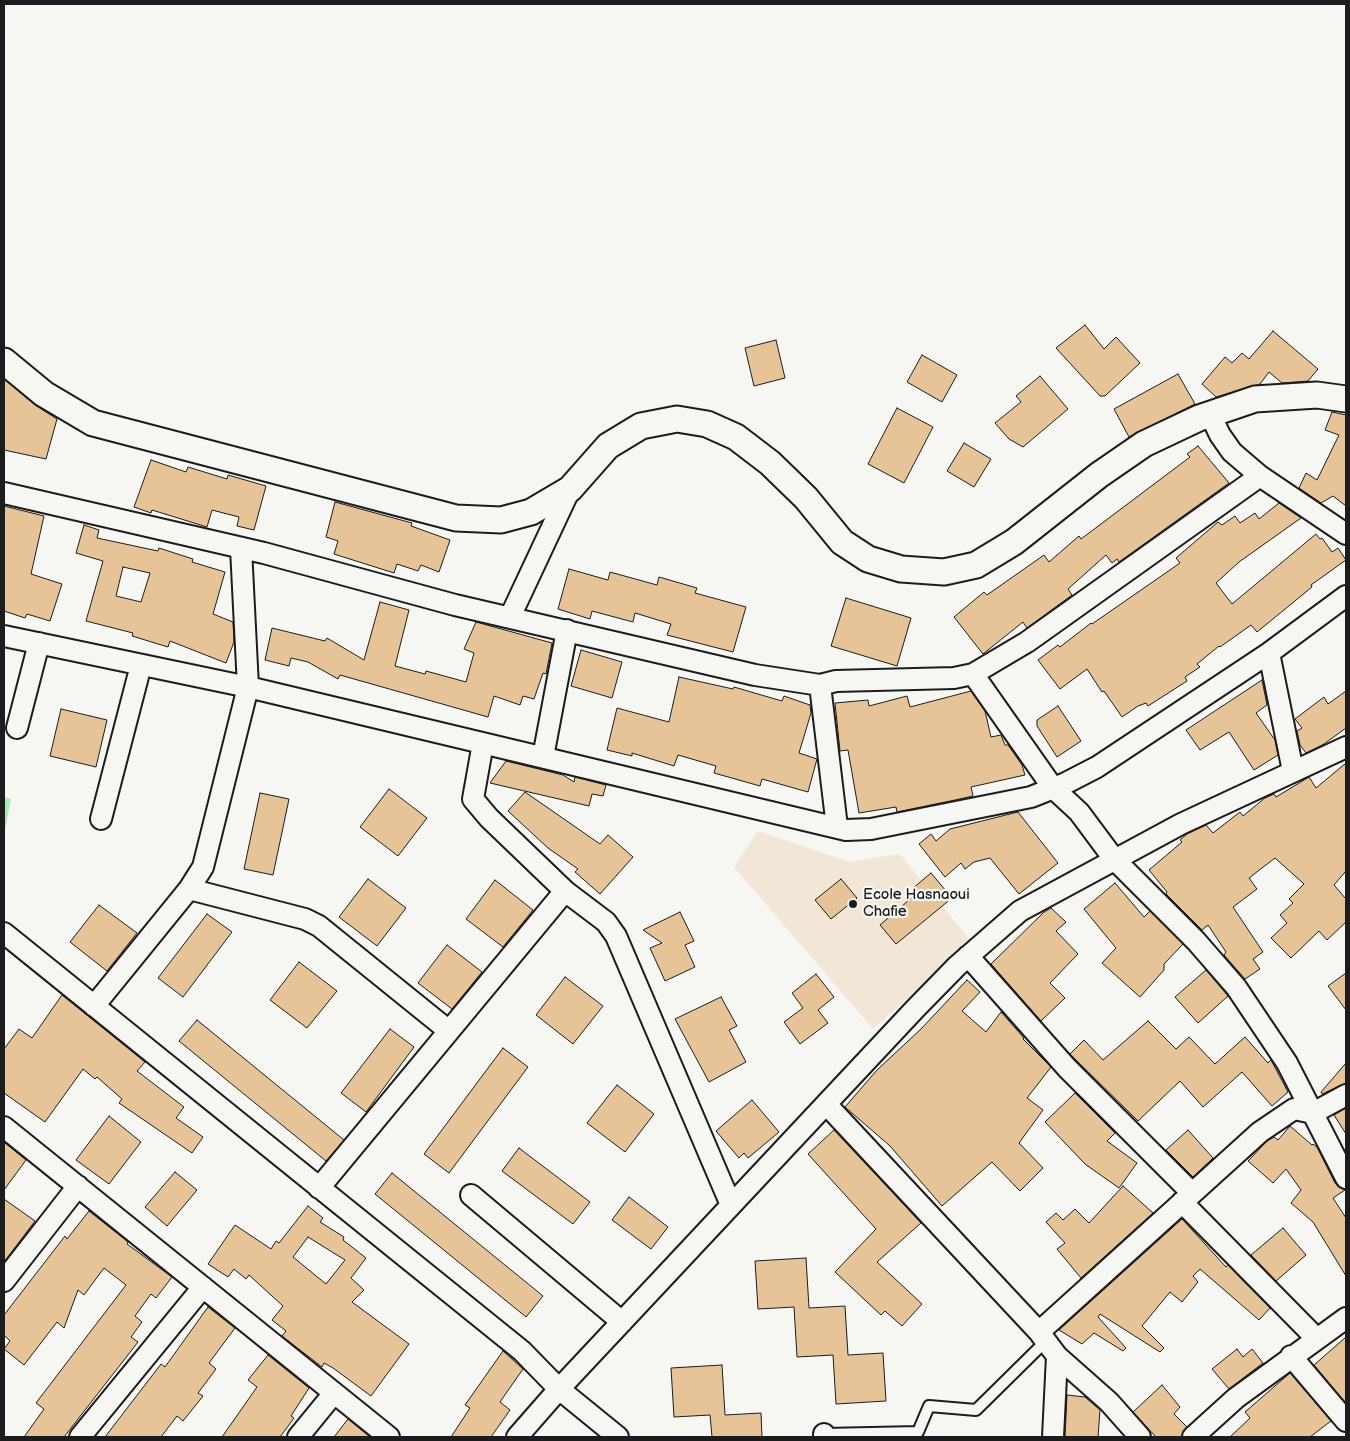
<!DOCTYPE html>
<html>
<head>
<meta charset="utf-8">
<style>
	body { margin:0 }
	#map { position:relative; width:1350px; height:1441px; overflow:hidden; background:#f6f6f2; font-family:"Balsamiq Sans",sans-serif }
	canvas { display:block }
	.frame { position:absolute; inset:0; border:5px solid #1c1c1c; pointer-events:none }
</style>
</head>
<body>
<div id="map">
<canvas width="1350" height="1441"></canvas>
<div class="frame"></div>
</div>
<script>
const c = document.querySelector('canvas').getContext('2d');
c.lineJoin = 'round';
function fill(path, color) {
  c.fillStyle = color;
  c.fill(path, 'evenodd');
}
function shape(rows) {
  const path = new Path2D();
  for (const r of rows) {
    path.moveTo(r[0], r[1]);
    for (let i = 2; i < r.length; i += 2) path.lineTo(r[i], r[i + 1]);
  }
  return path;
}
function strokePath(path, color, width, dash) {
  c.strokeStyle = color;
  c.lineWidth = width;
  c.lineCap = dash ? 'butt' : 'round';
  c.setLineDash(dash || []);
  c.stroke(path);
}
function label(font, color, halo, rows, align = 'center') {
  c.font = font + ' "Balsamiq Sans",sans-serif';
  c.lineWidth = 4.5;
  c.setLineDash([]);
  c.textBaseline = 'middle';
  c.strokeStyle = halo;
  c.fillStyle = color;
  for (const [text, x, y, turn = 0] of rows) {
    c.save();
    c.translate(x, y);
    c.rotate((+turn || 0) * Math.PI / 180);
    c.textAlign = isNaN(turn) ? turn : align;
    if (halo) c.strokeText(text, 0, 0);
    c.fillText(text, 0, 0);
    c.restore();
  }
}
const built = shape([
	[758,831,850,862,900,854,971,941,873,1029,734,867]
]);
const green = shape([
	[4,797,11,799,4,835]
]);
const building = shape([
	[1085,325,1104,349,1116,337,1140,363,1105,396,1100,396,1056,348,1085,325],
	[1273,331,1318,369,1308,381,1282,383,1269,372,1260,384,1216,397,1202,384,1225,357,1232,363,1242,353,1249,359,1273,331],
	[776,340,785,378,754,386,745,348,776,340],
	[922,355,957,375,942,402,907,382,922,355],
	[1178,374,1195,404,1129,437,1114,409,1178,374],
	[1040,376,1068,409,1023,447,1009,439,995,423,1021,402,1016,396,1040,376],
	[4,379,35,405,57,419,46,459,4,450,4,379],
	[897,408,933,427,904,483,868,464,897,408],
	[1332,412,1346,415,1346,506,1333,496,1321,503,1299,488,1306,473,1317,480,1339,435,1325,430,1332,412],
	[964,443,991,459,974,487,947,471,964,443],
	[1198,446,1229,483,1119,562,1117,559,1112,563,1106,555,1068,589,1072,595,1027,628,1023,622,983,654,954,617,984,592,987,595,1044,555,1049,562,1079,536,1081,539,1190,457,1187,454,1198,446],
	[151,460,186,472,188,467,227,479,228,475,266,486,254,530,237,526,239,517,212,510,207,527,152,510,151,513,134,507,151,460],
	[335,502,412,523,411,526,450,540,439,572,421,565,418,571,397,564,394,573,334,554,338,541,326,537,335,502],
	[1279,503,1301,518,1239,562,1216,583,1232,604,1316,534,1320,539,1322,538,1332,552,1338,548,1346,560,1311,585,1312,587,1257,632,1251,625,1220,647,1219,646,1197,664,1200,667,1185,677,1187,681,1148,706,1146,703,1138,706,1122,717,1104,691,1102,692,1087,669,1060,689,1038,660,1058,645,1060,647,1091,623,1092,624,1180,563,1176,558,1218,522,1222,525,1235,516,1240,523,1255,513,1259,519,1279,503],
	[4,506,44,516,31,574,62,584,50,621,27,614,25,618,4,611,4,506],
	[84,525,99,530,97,538,158,551,159,548,193,559,192,562,225,572,213,614,233,622,234,642,226,663,170,641,168,647,132,636,133,633,86,621,103,561,76,553,84,525],
	[123,567,150,573,141,602,116,596,123,567],
	[569,569,608,580,610,572,657,585,659,577,697,588,695,593,746,607,733,652,667,635,671,624,635,613,633,622,592,611,590,619,558,609,569,569],
	[846,598,911,618,897,666,831,646,846,598],
	[380,602,409,610,395,666,425,674,426,671,466,682,474,653,464,649,476,622,552,643,546,674,543,673,534,699,523,696,520,705,494,696,488,717,340,675,338,679,308,662,291,658,289,666,265,660,272,628,325,641,327,638,364,660,380,602],
	[581,650,622,662,612,698,571,686,581,650],
	[679,677,733,689,734,687,782,701,784,696,810,705,811,713,799,753,817,759,808,792,762,779,760,786,714,773,716,766,678,755,674,766,632,753,632,756,607,750,617,708,669,722,679,677],
	[1262,680,1267,705,1256,713,1275,740,1278,755,1254,770,1229,732,1200,750,1186,730,1262,680],
	[971,691,985,711,991,737,1001,735,1005,745,1008,745,1022,765,1025,775,971,787,973,796,955,800,897,812,896,807,859,813,848,750,840,751,835,703,868,700,869,706,907,696,910,707,971,691],
	[1346,691,1346,728,1324,744,1306,753,1300,745,1297,731,1302,728,1295,719,1324,697,1328,704,1346,691],
	[1058,706,1081,741,1057,757,1037,726,1037,720,1058,706],
	[61,709,107,720,96,767,50,756,61,709],
	[506,761,563,775,574,782,575,777,606,785,603,796,592,794,589,806,490,783,506,761],
	[1346,763,1346,871,1334,885,1346,899,1346,922,1327,940,1319,931,1291,958,1271,938,1287,923,1280,915,1293,903,1289,899,1304,884,1275,858,1249,878,1257,889,1233,907,1263,952,1253,959,1260,969,1245,979,1224,955,1226,952,1208,925,1202,930,1166,894,1167,892,1149,870,1182,842,1180,840,1187,834,1206,825,1213,833,1240,812,1243,816,1265,798,1274,794,1276,797,1309,777,1316,788,1346,763],
	[389,789,427,818,398,856,360,827,389,789],
	[525,792,600,844,608,835,633,857,600,894,575,872,578,869,548,848,508,811,525,792],
	[260,793,289,799,273,875,244,869,260,793],
	[1018,812,1058,863,1019,894,990,858,974,862,965,869,961,863,945,877,919,844,931,834,936,841,950,829,1018,812],
	[931,873,952,898,896,944,880,925,916,894,912,889,931,873],
	[368,879,406,908,377,946,339,917,368,879],
	[841,879,857,898,831,919,815,900,841,879],
	[495,880,533,910,503,947,466,919,495,880],
	[1115,883,1144,917,1150,911,1183,944,1164,964,1164,970,1140,997,1102,963,1116,948,1084,909,1115,883],
	[99,905,137,933,107,971,70,942,99,905],
	[1051,908,1066,922,1056,931,1078,954,1050,983,1065,998,1041,1021,991,964,1044,912,1051,908],
	[680,912,694,941,685,945,695,967,665,981,650,948,662,943,643,930,680,912],
	[207,914,232,932,183,997,158,978,207,914],
	[447,945,482,972,452,1009,418,983,447,945],
	[299,962,337,991,307,1028,270,1000,299,962],
	[1206,970,1228,996,1198,1023,1175,997,1206,970],
	[1346,973,1346,1010,1328,986,1346,973],
	[816,974,834,997,818,1010,828,1023,800,1044,784,1022,803,1008,792,993,816,974],
	[565,977,603,1006,573,1044,536,1015,565,977],
	[967,980,980,992,962,1011,986,1032,1001,1012,1024,1038,1023,1039,1051,1067,1027,1098,1043,1110,1019,1143,1043,1168,1020,1191,992,1162,942,1206,890,1146,845,1107,877,1070,921,1029,967,980],
	[62,995,145,1062,137,1071,184,1107,176,1118,203,1137,192,1153,119,1103,122,1099,97,1077,95,1079,83,1069,45,1122,4,1093,4,1049,19,1029,32,1038,62,995],
	[721,997,737,1026,729,1030,746,1062,709,1082,675,1019,721,997],
	[197,1020,344,1140,326,1161,179,1041,197,1020],
	[1148,1021,1176,1049,1189,1037,1215,1064,1245,1037,1268,1063,1271,1060,1288,1092,1272,1106,1242,1072,1203,1107,1180,1081,1138,1121,1070,1054,1084,1040,1103,1060,1148,1021],
	[390,1029,414,1047,366,1112,341,1093,390,1029],
	[503,1048,528,1067,449,1173,424,1154,503,1048],
	[1346,1063,1346,1083,1322,1094,1321,1092,1346,1063],
	[617,1085,654,1114,625,1152,587,1123,617,1085],
	[1075,1093,1115,1133,1107,1141,1137,1163,1119,1188,1085,1164,1045,1122,1075,1093],
	[752,1100,779,1132,748,1158,744,1153,739,1158,716,1131,752,1100],
	[1346,1108,1346,1134,1334,1115,1346,1108],
	[109,1116,141,1142,109,1184,76,1160,109,1116],
	[1290,1126,1312,1145,1313,1144,1317,1147,1335,1183,1345,1190,1333,1198,1346,1218,1346,1276,1313,1222,1291,1203,1301,1190,1286,1169,1273,1183,1248,1161,1267,1141,1274,1137,1278,1140,1290,1126],
	[834,1130,921,1223,877,1262,922,1304,902,1326,885,1311,881,1315,835,1272,876,1229,808,1154,834,1130],
	[1188,1130,1213,1158,1193,1177,1166,1150,1188,1130],
	[4,1142,26,1160,4,1190,4,1142],
	[519,1148,590,1202,573,1224,502,1171,519,1148],
	[175,1172,197,1190,167,1226,145,1207,175,1172],
	[392,1173,543,1296,526,1317,375,1194,392,1173],
	[1123,1186,1153,1213,1081,1278,1057,1249,1065,1243,1046,1222,1056,1213,1063,1220,1075,1209,1089,1223,1123,1186],
	[629,1197,668,1227,651,1249,612,1220,629,1197],
	[4,1199,35,1221,4,1262,4,1199],
	[308,1206,323,1218,320,1222,344,1237,343,1240,366,1258,351,1278,364,1290,352,1302,409,1344,371,1396,333,1368,324,1363,322,1367,282,1336,286,1331,272,1320,283,1306,249,1275,246,1279,234,1269,228,1277,208,1264,235,1225,271,1249,276,1241,279,1243,308,1206],
	[308,1237,345,1260,326,1284,293,1257,308,1237],
	[89,1211,128,1242,127,1244,172,1277,156,1298,151,1294,135,1316,142,1322,131,1337,138,1342,64,1437,24,1437,44,1409,36,1403,126,1285,104,1268,84,1295,78,1290,64,1328,57,1322,24,1365,4,1349,10,1341,4,1335,4,1315,65,1236,67,1239,89,1211],
	[1182,1219,1226,1267,1228,1265,1270,1308,1259,1320,1200,1269,1193,1276,1198,1282,1182,1302,1170,1292,1142,1326,1164,1348,1160,1352,1100,1314,1098,1317,1126,1348,1123,1351,1094,1333,1082,1344,1059,1330,1182,1219],
	[1283,1228,1306,1255,1276,1281,1251,1255,1283,1228],
	[806,1258,809,1308,845,1306,848,1355,883,1353,886,1401,836,1404,833,1355,797,1357,794,1307,758,1309,755,1261,806,1258],
	[208,1307,235,1328,209,1363,216,1369,198,1393,203,1396,183,1421,177,1416,161,1437,105,1437,161,1364,165,1367,208,1307],
	[1346,1337,1346,1403,1314,1365,1346,1337],
	[1237,1349,1243,1357,1252,1349,1263,1363,1229,1389,1212,1369,1237,1349],
	[503,1351,523,1369,500,1402,510,1410,491,1437,451,1437,470,1408,465,1405,503,1351],
	[268,1355,309,1388,291,1416,294,1418,280,1437,222,1437,257,1387,248,1380,268,1355],
	[722,1365,725,1415,761,1413,762,1437,712,1437,710,1415,674,1417,671,1368,722,1365],
	[1290,1373,1331,1421,1310,1437,1230,1437,1250,1418,1245,1412,1290,1373],
	[1162,1385,1180,1407,1174,1414,1187,1427,1181,1437,1156,1437,1133,1412,1162,1385],
	[1067,1395,1085,1397,1100,1410,1098,1437,1065,1437,1067,1395],
	[348,1419,370,1437,334,1437,348,1419]
]);
const service = shape([
	[824,1434,918,1432,929,1406,976,1410,1046,1341]
]);
const minor = shape([
	[1210,414,1220,435,1232,452,1260,476,1346,534],
	[4,493,264,553,455,605,755,675,820,685,836,681,954,678,973,674,1027,642,1260,476],
	[510,617,570,489],
	[4,636,248,687,846,830,871,829,1031,797,1066,783,1097,767,1269,653,1346,596],
	[1269,653,1293,771],
	[973,674,1053,788,1079,812,1114,859,1196,941,1236,987,1287,1063,1346,1178],
	[820,685,837,827],
	[17,728,39,643],
	[483,743,473,799,489,818,565,891,606,922,616,936,731,1205],
	[543,757,567,630],
	[101,819,141,665],
	[189,889,305,919,319,926,449,1031],
	[4,933,522,1351,559,1389,618,1437],
	[968,956,1067,1068,1192,1193],
	[94,1006,189,889,203,867,248,687,241,548],
	[826,1104,1039,1332,1057,1356,1109,1402,1140,1437],
	[4,1127,389,1437],
	[319,1188,565,891],
	[471,1195,622,1322],
	[1182,1202,1316,1338],
	[4,1281,78,1186],
	[1039,1332,1260,1132,1294,1109,1313,1113,1346,1095],
	[1291,1356,1346,1421],
	[80,1437,203,1287],
	[298,1437,334,1393],
	[517,1437,559,1389,915,1009,957,966,1020,911,1181,824,1346,747],
	[824,1437,824,1434],
	[1053,1437,1057,1356],
	[1193,1437,1236,1398,1346,1318]
]);
const tertiary = shape([
	[4,361,44,394,93,423,456,518,501,520,531,512,570,489,608,446,641,426,677,419,707,424,736,437,770,463,806,498,842,542,868,559,901,569,944,572,976,565,1014,542,1099,475,1144,444,1199,418,1255,399,1317,395,1346,399]
]);
const markers = [
	[853,904,5,"#1c1c1c"]
];
const poiNames = [
	["Ecole Hasnaoui",863,895],
	["Chafie",863,912]
];
fill(built, '#f2e7d7');
fill(green, '#a7eebb');
fill(building, '#e7c498');
strokePath(building, '#1c1c1c', 1);
strokePath(service, '#1c1c1c', 14);
strokePath(minor, '#1c1c1c', 24);
strokePath(tertiary, '#1c1c1c', 29);
strokePath(service, '#f6f6f2', 10);
strokePath(minor, '#f6f6f2', 20);
strokePath(tertiary, '#f6f6f2', 25);
for (const [x, y, r, color] of markers) {
  const dot = new Path2D();
  dot.arc(x, y, r, 0, 2 * Math.PI);
  c.fillStyle = color;
  c.fill(dot);
  strokePath(dot, '#f6f6f2', 2);
}
label('15px', '#1c1c1c', '#f6f6f2', poiNames, 'left');
</script>
</body>
</html>
